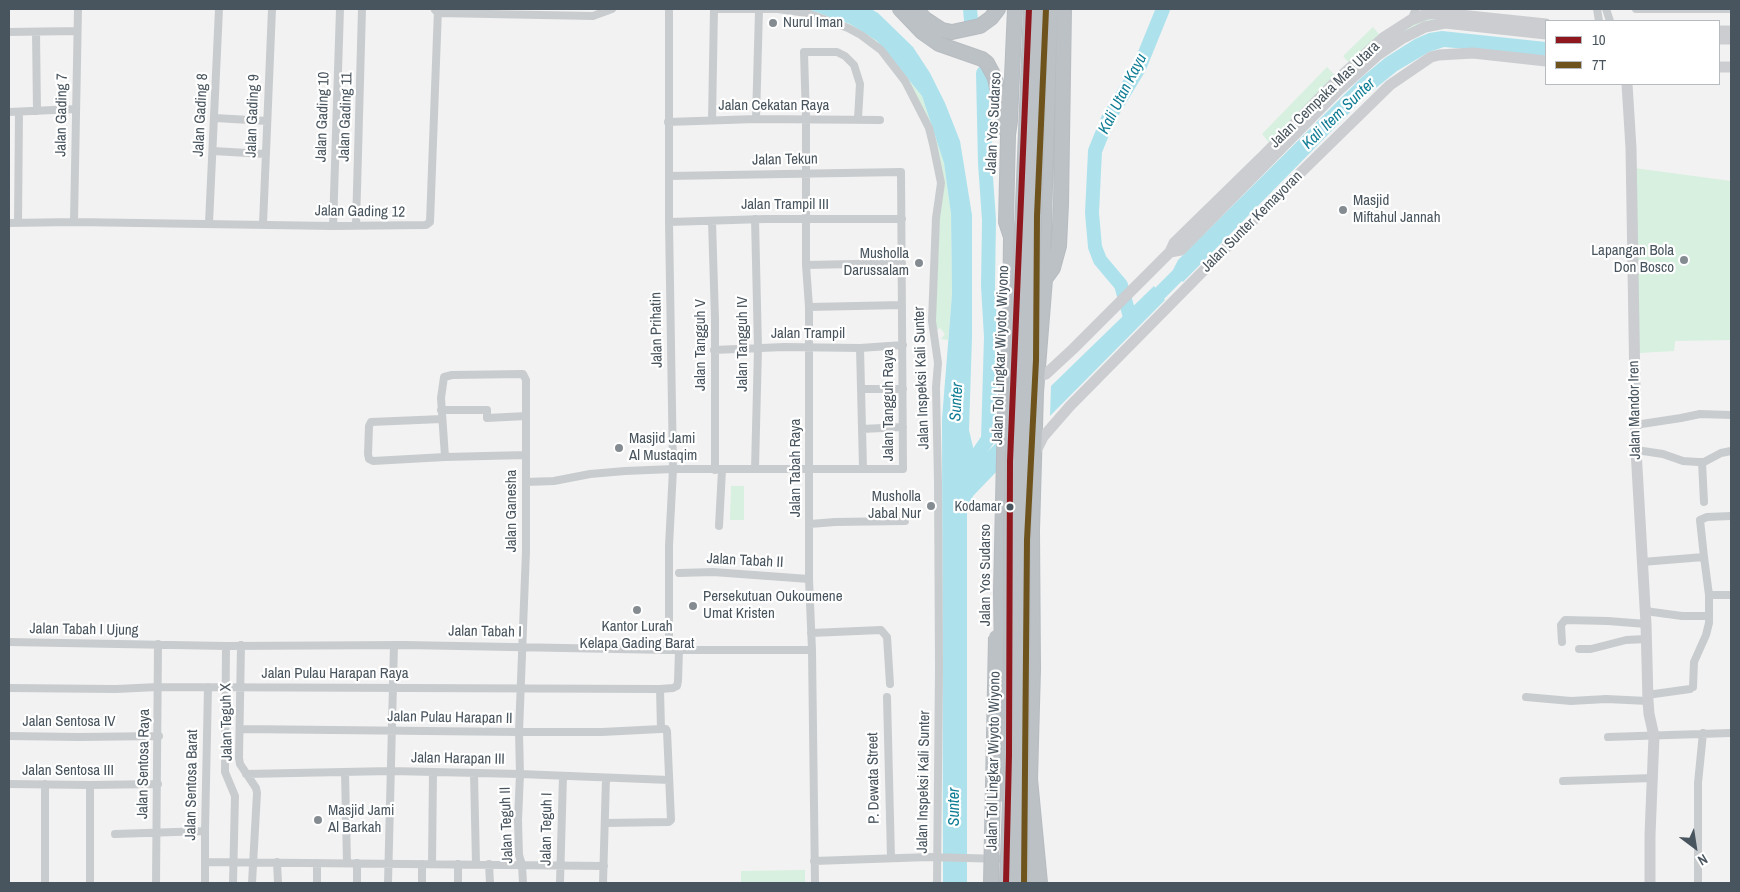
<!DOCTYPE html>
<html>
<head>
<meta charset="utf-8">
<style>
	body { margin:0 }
	#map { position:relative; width:1740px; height:892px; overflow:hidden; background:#f2f2f2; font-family:"Archivo Narrow",sans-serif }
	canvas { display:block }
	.frame { position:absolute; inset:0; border:10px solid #49555e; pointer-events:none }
	.legend { position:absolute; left:1545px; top:20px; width:175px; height:65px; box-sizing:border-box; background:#fff; border:1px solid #b6bbbf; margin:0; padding:6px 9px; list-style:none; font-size:15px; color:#49555e }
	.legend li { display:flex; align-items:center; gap:10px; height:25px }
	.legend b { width:25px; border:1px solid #b6bbbf }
	.north { position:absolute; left:1670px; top:822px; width:50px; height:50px; -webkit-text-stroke:4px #fff; paint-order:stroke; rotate:149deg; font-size:14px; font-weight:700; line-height:20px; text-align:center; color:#49555e }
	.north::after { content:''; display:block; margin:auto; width:18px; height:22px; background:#49555e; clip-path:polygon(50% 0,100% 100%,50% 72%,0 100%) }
</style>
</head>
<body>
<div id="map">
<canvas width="1740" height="892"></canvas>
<div class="frame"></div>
<ul class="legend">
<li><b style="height:6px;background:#8e181e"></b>10</li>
<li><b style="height:6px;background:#6e531c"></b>7T</li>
</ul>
<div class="north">N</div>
</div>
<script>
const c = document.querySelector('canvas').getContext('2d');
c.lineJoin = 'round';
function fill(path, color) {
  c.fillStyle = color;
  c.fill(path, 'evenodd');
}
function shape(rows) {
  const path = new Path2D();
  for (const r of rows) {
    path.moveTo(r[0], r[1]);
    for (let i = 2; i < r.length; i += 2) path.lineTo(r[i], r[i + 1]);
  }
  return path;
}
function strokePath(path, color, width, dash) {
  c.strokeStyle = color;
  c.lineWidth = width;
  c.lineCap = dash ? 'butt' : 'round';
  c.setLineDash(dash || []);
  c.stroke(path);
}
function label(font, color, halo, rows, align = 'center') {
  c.font = font + ' "Archivo Narrow",sans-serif';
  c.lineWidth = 4.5;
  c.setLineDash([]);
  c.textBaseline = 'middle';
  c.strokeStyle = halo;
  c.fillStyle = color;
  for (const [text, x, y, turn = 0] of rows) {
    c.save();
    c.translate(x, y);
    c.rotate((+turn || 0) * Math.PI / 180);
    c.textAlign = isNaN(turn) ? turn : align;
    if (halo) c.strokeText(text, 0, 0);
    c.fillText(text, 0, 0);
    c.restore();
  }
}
const green = shape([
	[714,9,807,9,850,24,877,41,922,96,944,163,951,214,952,294,948,340,941,339,945,334,940,328,933,333,941,176,918,105,872,42,807,13],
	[1441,13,1445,23,1403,38,1272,146,1262,134,1327,67,1338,79,1351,65,1343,56,1373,27,1383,39,1397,30],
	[1634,168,1731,181,1731,340,1675,341,1674,351,1639,353],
	[731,486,744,486,744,520,730,520],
	[805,870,805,883,741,883,741,871]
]);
const water = shape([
	[807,9,871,9,878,13,913,47,930,73,945,103,960,141,972,215,972,337,969,430,976,460,982,457,997,442,998,470,973,496,967,511,967,883,943,883,942,419,952,294,951,214,944,163,922,96,877,41,850,24],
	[1442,31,1546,42,1546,56,1444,47,1429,52,1397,71,1366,96,1183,282,1173,270,1178,260,1362,77,1385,58,1415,39,1429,33],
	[1154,286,1165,300,1050,416,1051,386]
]);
const river = shape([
	[970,9,971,20],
	[1148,305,1191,262],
	[1131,321,1121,285,1100,260,1095,247,1092,213,1095,151,1108,119,1139,68,1163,9],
	[966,471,988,439,991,337,988,286,989,220,985,163,983,73]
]);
const street = shape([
	[714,9,778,9,807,13,848,28,861,35,881,50,905,81,929,128,933,144,941,183,936,218,932,321,938,363,936,387,938,482,939,668,937,883],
	[1597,9,1599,21],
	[1606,9,1610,21],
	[1636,9,1731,9],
	[435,10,438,13,593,16,612,9],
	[1411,20,1416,9],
	[9,32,77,31],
	[36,32,37,111],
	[9,112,76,109],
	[215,118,267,121],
	[756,119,759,10],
	[712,120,714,9],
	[668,122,756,119,880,120],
	[213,151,265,154],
	[755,219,758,348,755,469],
	[712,221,715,319,715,470],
	[74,222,78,9],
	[669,222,765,219,902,219],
	[9,223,74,222,333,226,426,225,430,222,438,9],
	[18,223,19,112],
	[209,223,219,9],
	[263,224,272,9],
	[356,225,362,9],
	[333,226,340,9],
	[806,265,902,263],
	[809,307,902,305],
	[860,348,863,468],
	[714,350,784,347,860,348,903,345],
	[861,389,903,389],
	[441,410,487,410,487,418,526,416],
	[442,419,371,422,369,426,368,454,369,459,373,461,445,457,526,455],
	[1635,425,1681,418,1700,414,1731,415],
	[862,429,903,427],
	[1636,450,1663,454,1683,461,1698,462,1704,462,1721,453,1731,451],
	[445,457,441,398,444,377,452,375,523,374,526,380,526,551,519,732,520,774,518,820,519,855,522,865,523,883],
	[1702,462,1704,502],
	[526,482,554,481,590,474,625,471,673,469,903,469,901,172,669,176],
	[810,524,835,522,905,521],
	[719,526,722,470],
	[1642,562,1704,557,1700,520,1707,517,1731,516],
	[679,573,713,572,809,579],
	[1709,595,1731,595],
	[1645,611,1682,616,1709,616],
	[811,633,881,630,887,637,890,684],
	[9,642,226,646,405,645,669,650,812,650],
	[1562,642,1561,625,1565,620,1608,621,1646,624],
	[241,645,239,758,240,764,256,788,257,793,252,883],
	[226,646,225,772,235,796,233,883],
	[1579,649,1591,649,1626,640,1646,639],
	[669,650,669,546,673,469,669,222,669,9],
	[1693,687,1694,662,1706,635,1709,623,1709,595,1704,557],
	[9,688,116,689,158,687,660,689],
	[1647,695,1690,689],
	[887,697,891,858],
	[1526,697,1571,701,1606,699,1648,701],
	[240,729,519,732,602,732,661,729],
	[9,736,79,737,159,736],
	[1608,737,1731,733],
	[345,772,347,863],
	[474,773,476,864],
	[246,774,391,771,520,774,669,780],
	[1563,781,1653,778],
	[9,784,90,785,158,784],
	[90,785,90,883],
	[605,823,669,822,671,820,667,731,666,729,661,729,660,689,673,688,677,686,678,681,679,650],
	[115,834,205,831],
	[814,861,930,857,1002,859],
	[205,862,604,866],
	[277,862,278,883],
	[317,863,317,883],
	[357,863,357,883],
	[422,864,422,883],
	[432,864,433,772],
	[458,864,458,883],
	[489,864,490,883],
	[45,883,45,784],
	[156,883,158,644],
	[205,883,205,831,208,687],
	[388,883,394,645],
	[560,883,563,776],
	[603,883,606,778],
	[815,883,812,650,809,579,809,307,806,265,806,119,804,52,837,52,845,56,854,65,860,84,858,119],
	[1698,883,1698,783,1703,733]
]);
const secondary = shape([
	[1719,31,1731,31],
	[1719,39,1731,39],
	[1719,67,1731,67],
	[1627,84,1631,148,1636,450,1646,624,1648,701,1649,714,1654,736,1650,835,1650,883],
	[1170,252,1181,250,1339,90,1378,55,1403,38,1425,27,1445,23,1546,34],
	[1037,377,1046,374,1073,349,1170,252,1174,243,1261,158,1341,76,1383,38,1411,20,1427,14,1441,13,1546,24],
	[1035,453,1043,437,1070,406,1293,180,1390,85,1431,57,1439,55,1473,53,1546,61]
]);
const highway = shape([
	[900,9,922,32,939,44,982,59,987,63,995,78,1005,129],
	[916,9,925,19,934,25,942,30,952,32,980,26,991,18,998,9],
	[1045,279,1053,268,1059,246,1061,204,1064,9],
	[1004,794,1001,592,1005,411,1010,323,1011,237,1006,222,1008,135,1010,121,1015,9],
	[1028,883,1028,848],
	[1040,883,1030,779,1033,669,1032,530,1036,392,1045,279,1043,258,1050,9]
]);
const highwayBridge = shape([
	[991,883,996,637],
	[1007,883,1012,747,1011,538,1013,451,1031,9],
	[1021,883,1023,552,1041,9]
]);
const bus1 = shape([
	[1006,883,1009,755,1010,461,1029,9]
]);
const bus2 = shape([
	[1024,883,1027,540,1036,360,1037,216,1046,9]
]);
const markers = [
	[773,23,5,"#848c92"],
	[1343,210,5,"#848c92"],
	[1684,260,5,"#848c92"],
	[919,263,5,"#848c92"],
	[619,448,5,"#848c92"],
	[931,506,5,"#848c92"],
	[1010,507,4.5,"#49555e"],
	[693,606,5,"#848c92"],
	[637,610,5,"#848c92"],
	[318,820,5,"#848c92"]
];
const busNames = [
	["Kodamar",1001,507]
];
const poiNames = [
	["Nurul Iman",783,23],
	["Masjid",1353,201],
	["Miftahul Jannah",1353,218],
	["Lapangan Bola",1674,251,"right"],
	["Don Bosco",1674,268,"right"],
	["Musholla",909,254,"right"],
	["Darussalam",909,271,"right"],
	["Masjid Jami",629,439],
	["Al Mustaqim",629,456],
	["Musholla",921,497,"right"],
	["Jabal Nur",921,514,"right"],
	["Persekutuan Oukoumene",703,597],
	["Umat Kristen",703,614],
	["Kantor Lurah",637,627,"center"],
	["Kelapa Gading Barat",637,644,"center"],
	["Masjid Jami",328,811],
	["Al Barkah",328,828]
];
const streetNames = [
	["Jalan Cempaka Mas Utara",1325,95,-44],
	["Jalan Cekatan Raya",774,106],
	["Jalan Gading 7",62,115,-89],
	["Jalan Gading 8",201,115,-87],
	["Jalan Gading 9",253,116,-88],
	["Jalan Gading 10",323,117,-88],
	["Jalan Gading 11",346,117,-88],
	["Jalan Yos Sudarso",994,123,-87],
	["Jalan Tekun",785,160,-1],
	["Jalan Trampil III",785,205],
	["Jalan Gading 12",360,212,1],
	["Jalan Sunter Kemayoran",1252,222,-45],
	["Jalan Prihatin",657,330,-91],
	["Jalan Trampil",808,334],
	["Jalan Tangguh IV",743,344,-90],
	["Jalan Tangguh V",701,345,-90],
	["Jalan Tol Lingkar Wiyoto Wiyono",1001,355,-88],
	["Jalan Inspeksi Kali Sunter",922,378,-92],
	["Jalan Tangguh Raya",889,405,-90],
	["Jalan Mandor Iren",1635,410,-91],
	["Jalan Tabah Raya",796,468,-90],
	["Jalan Ganesha",512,511,-90],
	["Jalan Tabah II",745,561,3],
	["Jalan Yos Sudarso",986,575,-90],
	["Jalan Tabah I Ujung",84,630,1],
	["Jalan Tabah I",485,632,1],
	["Jalan Pulau Harapan Raya",335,674],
	["Jalan Pulau Harapan II",450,718,1],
	["Jalan Sentosa IV",69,722],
	["Jalan Teguh X",227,722,-91],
	["Jalan Harapan III",458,759,1],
	["Jalan Tol Lingkar Wiyoto Wiyono",994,761,-89],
	["Jalan Sentosa Raya",144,764,-89],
	["Jalan Sentosa III",68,771],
	["P. Dewata Street",874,778,-91],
	["Jalan Inspeksi Kali Sunter",924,782,-89],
	["Jalan Sentosa Barat",192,785,-89],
	["Jalan Teguh II",507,825,-92],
	["Jalan Teguh I",547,829,-89]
];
const waterNames = [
	["Kali Utan Kayu",1123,94,-63],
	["Kali Item Sunter",1339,114,-44],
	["Sunter",957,402,-87],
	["Sunter",955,807,-90]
];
fill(green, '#d7f0e0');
fill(water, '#ade2ed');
strokePath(river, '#ade2ed', 14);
strokePath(highway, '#b7bcc1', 16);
strokePath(street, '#c9ccce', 8);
strokePath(secondary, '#cbcdd0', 11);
strokePath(highway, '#bcc1c5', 14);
strokePath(highwayBridge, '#b7bcc1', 16, []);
strokePath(highwayBridge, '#bcc1c5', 14);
strokePath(bus1, '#8e181e', 6);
strokePath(bus2, '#6e531c', 6);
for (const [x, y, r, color] of markers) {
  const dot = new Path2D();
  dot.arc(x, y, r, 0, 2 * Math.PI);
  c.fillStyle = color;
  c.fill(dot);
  strokePath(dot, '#fff', 2);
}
label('14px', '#49555e', '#fff', busNames, 'right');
label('15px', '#49555e', '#fff', poiNames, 'left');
label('15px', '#49555e', '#fff', streetNames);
label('italic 16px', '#0f7d94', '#fff', waterNames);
</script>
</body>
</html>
